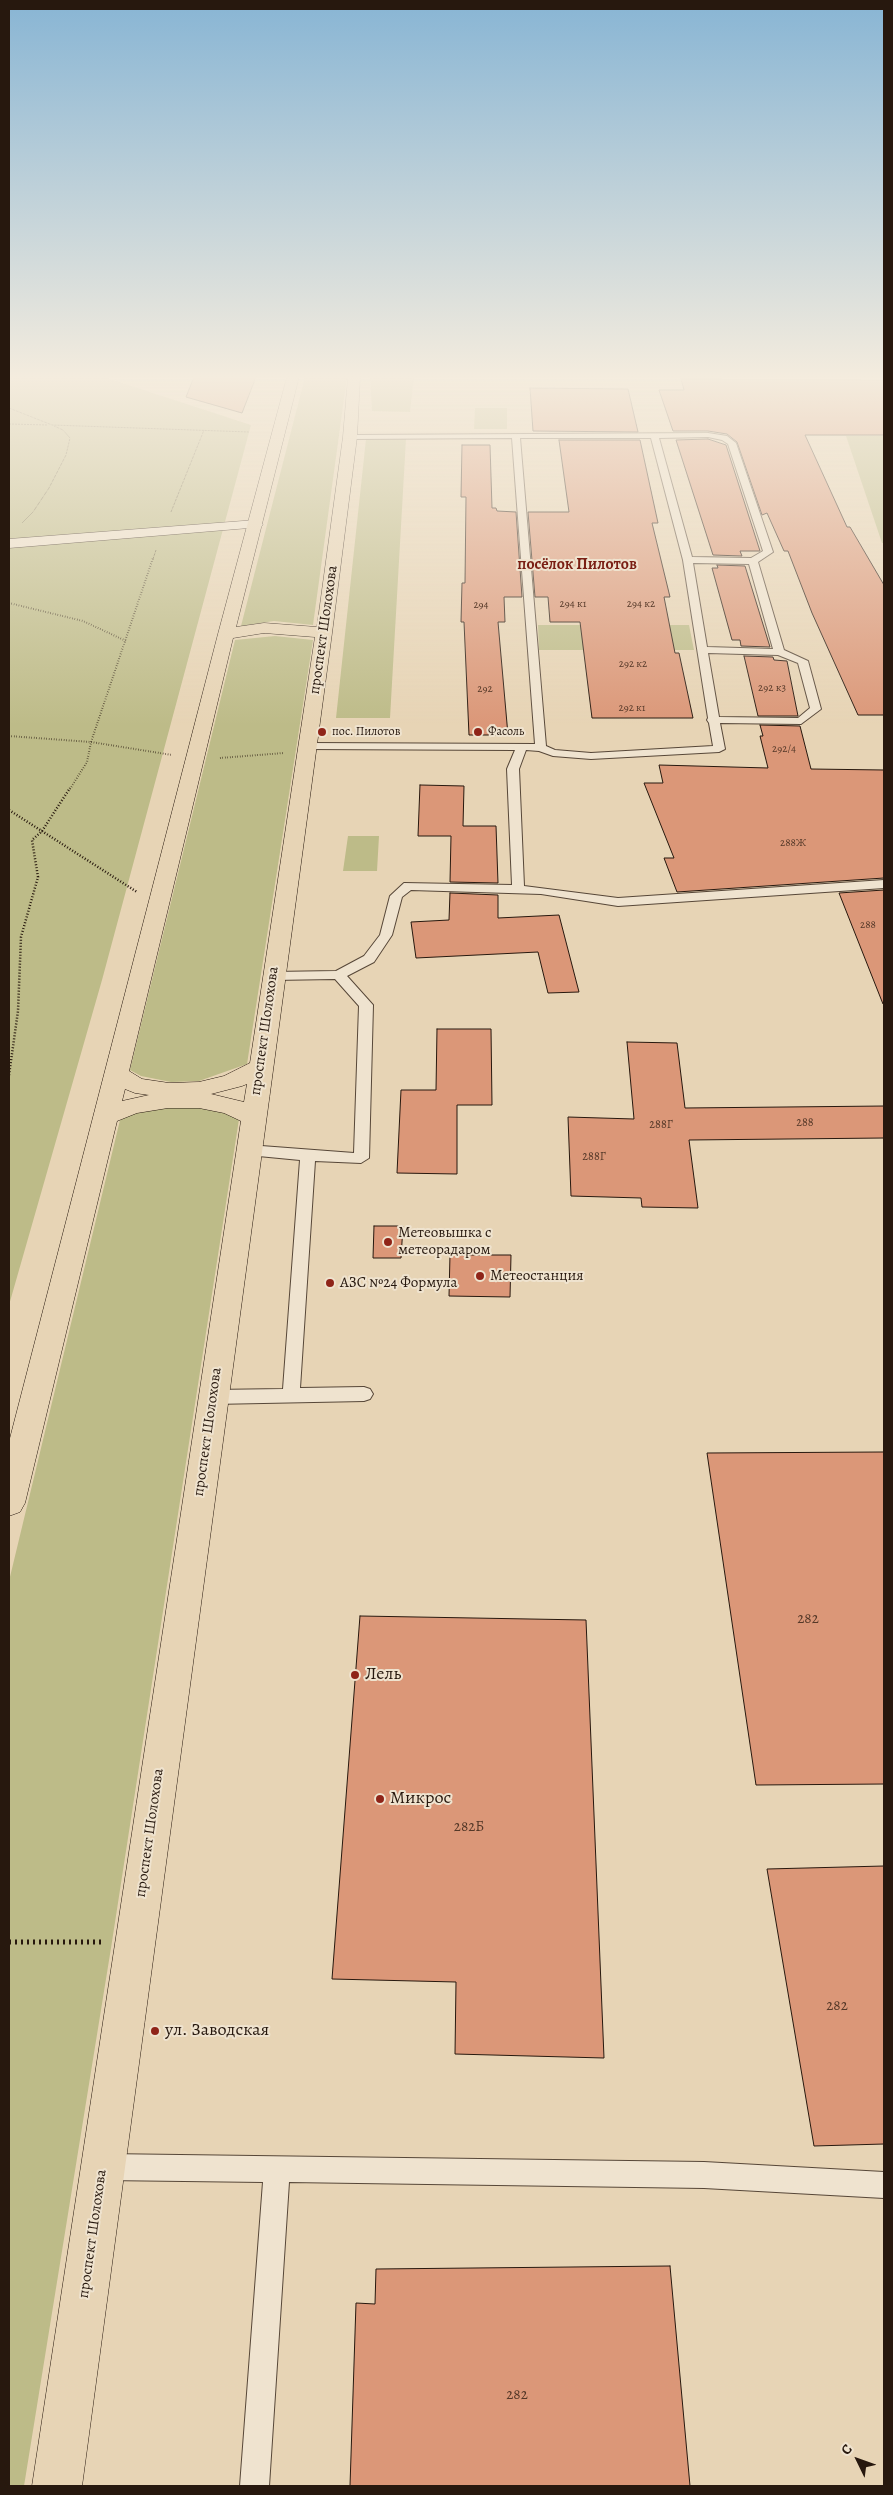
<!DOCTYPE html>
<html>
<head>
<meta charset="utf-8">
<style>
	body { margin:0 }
	#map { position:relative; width:893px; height:2495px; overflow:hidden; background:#e7d4b5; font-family:Alegreya,serif }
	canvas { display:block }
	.frame { position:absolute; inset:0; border:10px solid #27180e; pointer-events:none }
	.north { position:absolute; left:833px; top:2435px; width:50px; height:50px; -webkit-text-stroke:4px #efe3cf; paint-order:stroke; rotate:312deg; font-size:14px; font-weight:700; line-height:20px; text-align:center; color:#27180e }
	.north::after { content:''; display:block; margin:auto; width:18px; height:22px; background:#27180e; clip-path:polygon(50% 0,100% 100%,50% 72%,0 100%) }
</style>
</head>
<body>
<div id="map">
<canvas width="893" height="2495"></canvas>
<div class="frame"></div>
<div class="north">С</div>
</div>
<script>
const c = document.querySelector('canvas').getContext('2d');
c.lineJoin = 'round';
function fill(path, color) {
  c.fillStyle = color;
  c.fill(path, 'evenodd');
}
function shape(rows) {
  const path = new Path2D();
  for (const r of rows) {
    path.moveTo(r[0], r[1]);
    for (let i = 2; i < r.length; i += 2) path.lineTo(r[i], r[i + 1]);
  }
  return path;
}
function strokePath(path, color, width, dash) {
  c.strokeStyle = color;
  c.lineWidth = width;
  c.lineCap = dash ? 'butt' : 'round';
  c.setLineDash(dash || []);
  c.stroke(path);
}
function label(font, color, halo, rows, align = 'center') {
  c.font = font + ' Alegreya,serif';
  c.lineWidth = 4;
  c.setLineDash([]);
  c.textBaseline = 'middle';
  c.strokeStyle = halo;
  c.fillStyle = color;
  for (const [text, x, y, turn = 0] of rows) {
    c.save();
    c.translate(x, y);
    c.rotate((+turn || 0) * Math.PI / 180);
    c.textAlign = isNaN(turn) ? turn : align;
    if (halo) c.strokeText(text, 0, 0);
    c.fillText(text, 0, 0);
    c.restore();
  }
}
const green = shape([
	[9,377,104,377,251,425,102,980,9,1305],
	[305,377,347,377,313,625,274,621,241,626],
	[370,377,414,377,410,412,372,411],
	[475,408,507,408,507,429,474,429],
	[846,436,884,436,884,543,882,543],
	[366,439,406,439,390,718,336,718],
	[538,625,689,625,694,650,539,650],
	[275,636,313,640,247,1064,199,1081,171,1082,141,1076,130,1070,235,640],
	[348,836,379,836,377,871,343,871],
	[198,1106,227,1113,239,1119,111,1948,24,2486,9,2486,9,1581,120,1120,135,1113,168,1107]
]);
const building = shape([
	[194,377,256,377,242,413,186,397,194,377],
	[681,379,884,380,884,435,805,435,847,527,850,527,884,585,884,715,858,715,812,613,788,551,784,551,767,513,762,515,737,442,727,434,708,431,673,431,659,390,684,390,681,379],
	[530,388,628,389,638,432,533,431,530,388],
	[708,439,726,445,760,551,740,551,742,556,713,555,676,440,708,439],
	[559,440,640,440,658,523,652,523,670,597,664,597,675,653,679,653,693,718,592,718,580,622,550,622,548,597,535,597,528,512,569,512,559,440],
	[462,445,490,445,492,508,496,508,497,511,516,512,522,597,504,597,505,622,498,622,508,735,469,735,464,622,461,622,462,583,465,583,466,497,461,497,462,445],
	[717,565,745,566,770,647,741,646,740,640,732,640,712,568,718,568,717,565],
	[744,656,773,657,774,660,787,661,798,716,758,716,744,656],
	[760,725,800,726,811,769,884,770,884,878,677,892,664,858,674,858,644,783,663,783,659,765,768,768,760,736,763,736,760,725],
	[420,785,464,786,463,826,496,826,498,883,450,882,451,836,418,836,420,785],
	[884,890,884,1003,883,1004,839,893,884,890],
	[450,893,498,895,498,918,559,915,579,992,548,993,538,952,416,958,411,922,449,920,450,893],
	[437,1029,491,1029,492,1105,457,1105,457,1174,397,1173,401,1090,436,1090,437,1029],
	[627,1042,677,1043,685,1108,884,1106,884,1138,689,1140,698,1208,642,1207,641,1198,571,1196,568,1117,634,1119,627,1042],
	[374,1226,403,1226,401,1258,373,1258,374,1226],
	[450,1255,511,1255,510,1297,449,1296,450,1255],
	[884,1452,884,1784,756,1785,707,1453,884,1452],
	[360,1616,586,1620,604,2058,455,2054,456,1982,332,1979,360,1616],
	[884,1866,884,2144,814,2146,767,1869,884,1866],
	[670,2266,690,2486,350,2486,356,2303,375,2304,376,2269,670,2266]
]);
const pathFar3 = shape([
	[9,408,52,425,249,432],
	[9,424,48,425],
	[171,512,204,430],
	[22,523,33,512,49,488,66,455,70,438,63,430,54,426],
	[153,559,156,550]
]);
const pathFar2 = shape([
	[9,603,83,621,126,641],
	[9,736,91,742,172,755],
	[220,758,284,753],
	[70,789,87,762,91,742,153,558]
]);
const pathFar1 = shape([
	[9,810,137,892],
	[9,1075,18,1011,21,937,38,877,32,840,42,831,70,788]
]);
const path = shape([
	[9,1942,101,1942]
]);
const lane = shape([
	[708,433,727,436,736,443,773,552,758,562,784,650,808,661,821,709,801,724,720,723,725,749,719,752,591,759,553,756,539,751,526,750,519,769,524,886,618,898,884,880,884,888,618,906,541,894,411,890,402,897,392,935,374,962,347,976,373,1005,369,1158,361,1163,315,1161,300,1388,364,1387,370,1389,373,1394,370,1399,364,1401,213,1404,207,1402,204,1397,207,1392,213,1390,283,1389,300,1160,248,1155,240,1150,248,1145,354,1153,359,1006,335,979,273,980,266,976,273,972,336,971,364,956,380,935,390,896,404,883,512,885,507,769,515,750,307,749,301,746,307,743,535,744,512,438,350,439,346,437,350,435,708,433],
	[708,437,722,440,728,444,763,551,751,558,692,557,659,438,708,437],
	[520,438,651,438,683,560,708,718,707,720,709,723,713,746,591,753,555,750,546,746,520,438],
	[693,563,749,564,773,649,707,647,693,563],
	[708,653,778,655,798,663,810,708,798,718,719,717,708,653],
	[105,2154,704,2162,884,2172,884,2198,704,2188,289,2182,269,2486,240,2486,263,2182,105,2180,96,2176,92,2167,96,2158,105,2154]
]);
const secondary = shape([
	[256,520,263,524,261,527,9,548,9,539,256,520]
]);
const primary = shape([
	[287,377,299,377,236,627,264,623,317,627,343,437,348,377,360,377,357,437,332,633,82,2486,32,2486,241,1121,224,1113,199,1108,168,1108,137,1113,117,1121,25,1503,20,1512,9,1516,9,1442,218,634,287,377],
	[264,633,315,637,250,1063,224,1076,199,1082,169,1083,142,1079,129,1071,233,638,264,633],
	[247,1084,244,1102,211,1094,242,1086,247,1084],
	[125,1089,135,1093,149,1095,122,1101,125,1089]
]);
const markers = [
	[322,732,5,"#8f2418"],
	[478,732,5,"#8f2418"],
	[388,1242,5,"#8f2418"],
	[480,1276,5,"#8f2418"],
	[330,1283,5,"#8f2418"],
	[355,1675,5,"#8f2418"],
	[380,1799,5,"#8f2418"],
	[155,2031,5,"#8f2418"]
];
const farNumbernames = [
	["294 к1",573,604],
	["294 к2",641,604],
	["294",481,605],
	["292 к2",633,664],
	["292 к3",772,688],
	["292",485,689],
	["292 к1",632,708],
	["292/4",784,749],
	["288Ж",793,843],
	["288",868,925]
];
const farPoinames = [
	["пос. Пилотов",332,732],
	["Фасоль",488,732]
];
const numberNames = [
	["288",805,1123],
	["288Г",661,1125],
	["288Г",594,1157]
];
const streetNames = [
	["проспект Шолохова",324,630,-82],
	["проспект Шолохова",265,1031,-82],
	["проспект Шолохова",208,1432,-82],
	["проспект Шолохова",150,1833,-82],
	["проспект Шолохова",93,2234,-82]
];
const poiNames = [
	["Метеовышка с",398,1233],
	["метеорадаром",398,1250],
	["Метеостанция",490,1276],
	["АЗС №24 Формула",340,1283]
];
const nearNumbernames = [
	["282",808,1619],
	["282Б",469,1827],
	["282",837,2006],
	["282",517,2395]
];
const farDistrictnames = [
	["посёлок Пилотов",577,565]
];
const nearPoinames = [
	["Лель",365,1675],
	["Микрос",390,1799],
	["ул. Заводская",165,2031]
];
fill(green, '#bdbb88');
fill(building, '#db9778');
strokePath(building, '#27180e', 1);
strokePath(lane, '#574738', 2);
strokePath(secondary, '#27180e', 1);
strokePath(primary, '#27180e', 1);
strokePath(pathFar3, '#27180e', 1, [0.5, 1]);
strokePath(pathFar2, '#27180e', 2, [0.5, 2]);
strokePath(pathFar1, '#27180e', 2.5, [1, 2]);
strokePath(path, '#27180e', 5, [2, 4]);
fill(lane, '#efe3cf');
fill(secondary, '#efe3cf');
fill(primary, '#e7d4b5');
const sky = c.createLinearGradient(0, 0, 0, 726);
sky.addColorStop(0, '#88b5d4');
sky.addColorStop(0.52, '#f4ecde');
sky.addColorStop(1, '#f4ecde00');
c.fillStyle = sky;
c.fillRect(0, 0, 893, 726);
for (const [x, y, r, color] of markers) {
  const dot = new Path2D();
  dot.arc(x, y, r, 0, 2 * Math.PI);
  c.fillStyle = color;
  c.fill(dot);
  strokePath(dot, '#efe3cf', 2);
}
label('11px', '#543828', null, farNumbernames);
label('12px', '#27180e', '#efe3cf', farPoinames, 'left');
label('12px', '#543828', null, numberNames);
label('15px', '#27180e', '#efe3cf', streetNames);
label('15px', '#27180e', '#efe3cf', poiNames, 'left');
label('15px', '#543828', null, nearNumbernames);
label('bold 16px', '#7a1f14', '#efe3cf', farDistrictnames);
label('18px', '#27180e', '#efe3cf', nearPoinames, 'left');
</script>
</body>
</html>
